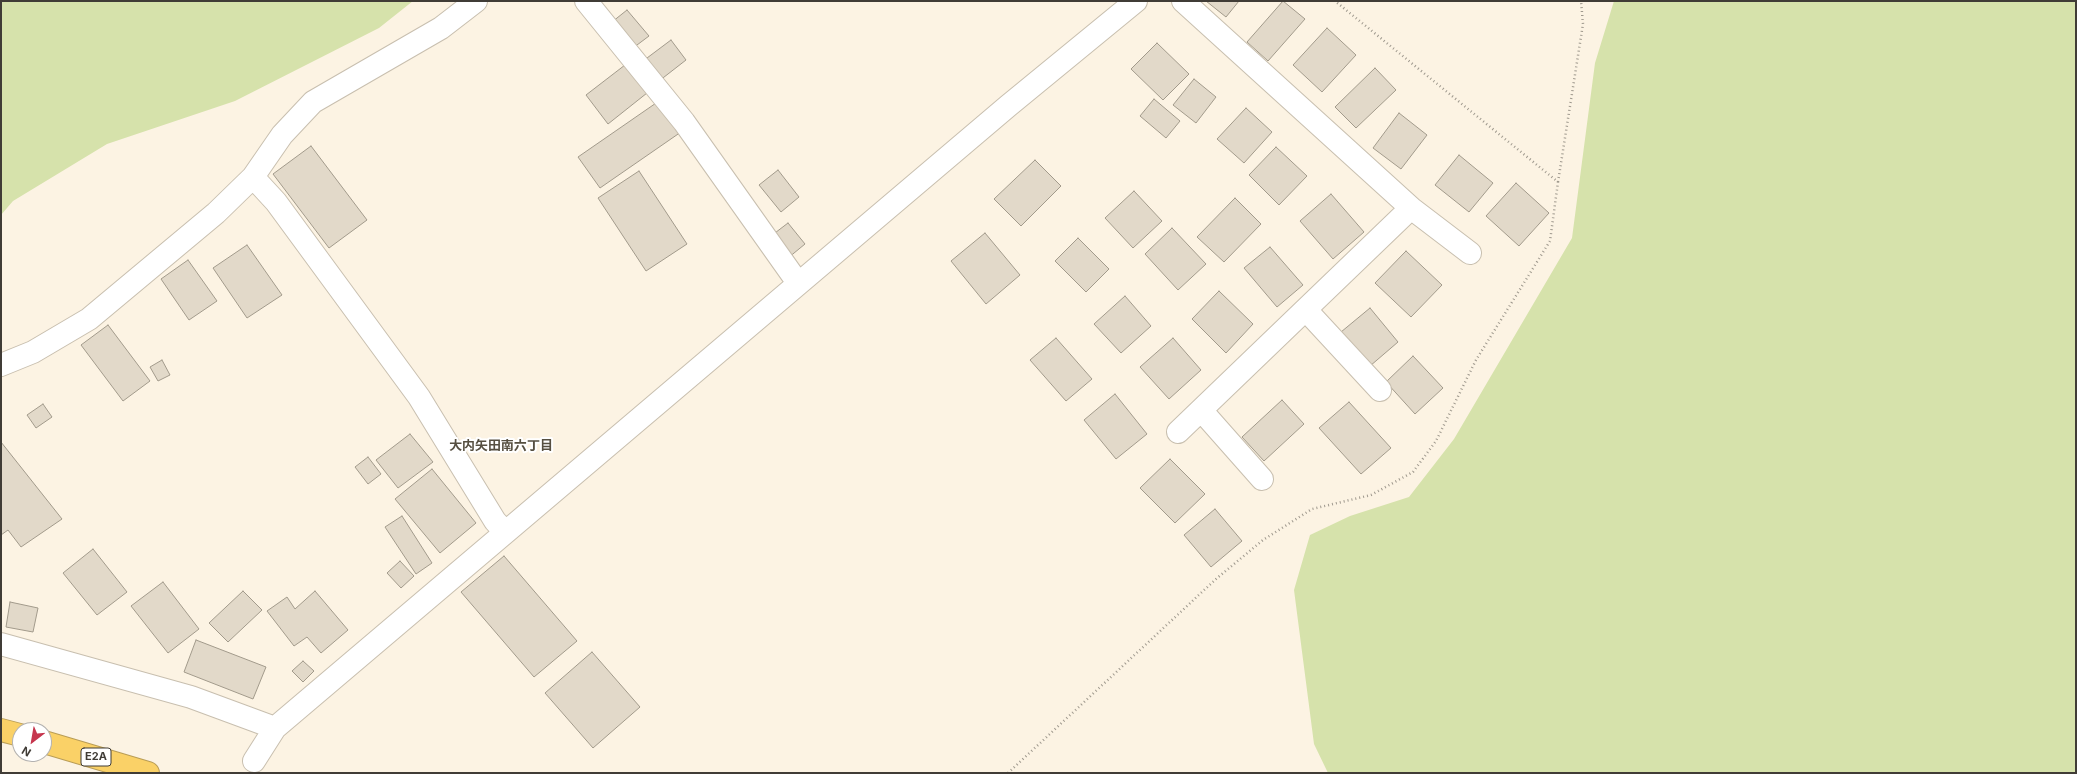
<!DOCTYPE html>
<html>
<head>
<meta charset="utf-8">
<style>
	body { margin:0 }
	#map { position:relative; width:2077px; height:774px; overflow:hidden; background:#fcf3e3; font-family:Inter,sans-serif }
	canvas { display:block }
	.frame { position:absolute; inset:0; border:2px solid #403c36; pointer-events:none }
	.north { position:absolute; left:12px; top:722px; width:40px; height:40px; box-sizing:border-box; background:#fff; border:1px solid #b3b1af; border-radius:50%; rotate:211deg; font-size:11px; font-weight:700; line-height:16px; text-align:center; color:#403c36 }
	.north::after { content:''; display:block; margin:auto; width:14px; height:18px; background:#c6364e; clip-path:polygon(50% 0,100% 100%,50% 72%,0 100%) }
</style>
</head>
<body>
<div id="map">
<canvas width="2077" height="774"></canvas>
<div class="frame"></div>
<div class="north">N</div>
</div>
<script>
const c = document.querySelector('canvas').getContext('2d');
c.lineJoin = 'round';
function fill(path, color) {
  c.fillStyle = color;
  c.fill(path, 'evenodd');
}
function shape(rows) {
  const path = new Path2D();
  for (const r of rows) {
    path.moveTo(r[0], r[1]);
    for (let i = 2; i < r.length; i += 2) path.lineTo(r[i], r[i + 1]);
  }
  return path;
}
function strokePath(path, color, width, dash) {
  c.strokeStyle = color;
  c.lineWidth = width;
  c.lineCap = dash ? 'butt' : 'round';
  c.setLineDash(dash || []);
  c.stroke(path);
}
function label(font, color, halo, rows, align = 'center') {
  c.font = font + ' Inter,"Noto Sans JP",sans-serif';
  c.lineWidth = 4;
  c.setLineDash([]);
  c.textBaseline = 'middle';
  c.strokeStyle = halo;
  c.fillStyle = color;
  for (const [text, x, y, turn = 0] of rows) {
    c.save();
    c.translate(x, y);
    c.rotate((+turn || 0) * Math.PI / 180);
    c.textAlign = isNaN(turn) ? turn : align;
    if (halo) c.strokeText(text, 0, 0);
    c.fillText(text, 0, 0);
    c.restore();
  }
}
const green = shape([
	[1,1,413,1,379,28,235,101,107,144,13,201,1,215],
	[1614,1,2076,1,2076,773,1328,773,1314,744,1294,590,1310,535,1350,516,1409,497,1454,439,1572,238,1595,63]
]);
const building = shape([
	[1206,1,1239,1,1226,17,1206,1],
	[1283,1,1305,19,1268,61,1247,42,1283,1],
	[627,10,649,36,633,48,612,22,627,10],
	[1327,28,1356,55,1322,92,1293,65,1327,28],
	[671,40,686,60,659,81,643,61,671,40],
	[1157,43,1189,74,1163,100,1131,69,1157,43],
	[625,65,647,93,608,124,586,95,625,65],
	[1375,68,1396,90,1356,128,1335,107,1375,68],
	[1194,79,1216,97,1196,123,1173,105,1194,79],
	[1154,99,1180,121,1166,138,1140,116,1154,99],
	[659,101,681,132,600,188,578,157,659,101],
	[1246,108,1272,132,1244,163,1217,139,1246,108],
	[1399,113,1427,135,1401,169,1373,148,1399,113],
	[311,146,367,220,329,248,273,174,311,146],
	[1276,147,1307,176,1279,205,1249,175,1276,147],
	[1459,155,1493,183,1469,212,1435,185,1459,155],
	[1035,160,1061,186,1021,226,994,199,1035,160],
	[778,170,799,197,781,212,759,185,778,170],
	[639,171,687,244,646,271,598,198,639,171],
	[1516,183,1549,213,1519,246,1486,216,1516,183],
	[1134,191,1162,221,1133,248,1105,218,1134,191],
	[1331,194,1364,232,1333,259,1300,221,1331,194],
	[1235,198,1261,224,1224,262,1197,237,1235,198],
	[788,223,805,244,788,258,771,236,788,223],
	[1172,228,1206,264,1178,290,1145,254,1172,228],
	[985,233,1020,275,986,304,951,261,985,233],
	[1078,238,1109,269,1086,292,1055,261,1078,238],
	[247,245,282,295,247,318,213,268,247,245],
	[1270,247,1303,285,1277,307,1244,268,1270,247],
	[1406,251,1442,285,1411,317,1375,283,1406,251],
	[188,260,217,301,189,320,161,279,188,260],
	[1219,291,1253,324,1226,353,1192,319,1219,291],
	[1125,296,1151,326,1121,353,1094,324,1125,296],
	[1370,308,1398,342,1370,366,1341,332,1370,308],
	[108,325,150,381,123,401,81,345,108,325],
	[1056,338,1092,379,1066,401,1030,360,1056,338],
	[1173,338,1201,370,1169,399,1140,367,1173,338],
	[1413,356,1443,388,1415,414,1386,382,1413,356],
	[162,360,170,375,158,381,150,367,162,360],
	[1115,394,1147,434,1116,459,1084,420,1115,394],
	[1282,400,1304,424,1264,461,1242,437,1282,400],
	[1349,402,1391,448,1361,474,1319,428,1349,402],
	[43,404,52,417,36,428,27,415,43,404],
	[410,434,433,462,398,488,376,460,410,434],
	[1,442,62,519,21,547,8,530,1,535,1,442],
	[368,457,381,474,368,484,355,467,368,457],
	[1170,459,1205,494,1175,523,1140,488,1170,459],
	[432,469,476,523,440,553,395,499,432,469],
	[1215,509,1242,541,1211,567,1184,535,1215,509],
	[402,516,432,563,416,574,385,527,402,516],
	[93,549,127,592,97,615,63,573,93,549],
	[504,556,577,641,534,677,461,592,504,556],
	[400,561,414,576,401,588,387,573,400,561],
	[163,582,199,629,168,653,131,606,163,582],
	[243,591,262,610,228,642,209,623,243,591],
	[315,591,348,630,321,653,307,637,294,646,267,611,287,597,295,609,315,591],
	[10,602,38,608,33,632,6,627,10,602],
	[196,640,266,667,253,699,184,672,196,640],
	[592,652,640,707,593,748,545,693,592,652],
	[303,661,314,671,303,682,292,671,303,661]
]);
const path = shape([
	[1558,182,1583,24,1581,1],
	[1008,773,1216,579,1263,540,1312,509,1371,495,1413,472,1436,441,1476,360,1550,241,1558,182,1335,1]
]);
const street = shape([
	[586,1,684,122,798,283],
	[253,177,276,202,419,397,495,521,505,532],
	[1411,208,1470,253],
	[1306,310,1380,390],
	[1,365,33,352,89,319,216,213,253,177,282,135,313,102,441,28,476,1],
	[1201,410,1262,479],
	[1178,432,1411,208,1183,1],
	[1,644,191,697,275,728],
	[254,761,275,728,1008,106,1136,1]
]);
const highway = shape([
	[1,730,20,735],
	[44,742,148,773]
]);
const shields = [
	[96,757,30]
];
const shieldNames = [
	["E2A",96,757]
];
const neighbourhoodNames = [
	["大内矢田南六丁目",501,446]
];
fill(green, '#d6e2ab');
fill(building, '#e2d9c9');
strokePath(building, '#a29a8b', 1);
strokePath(street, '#c8bfaf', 24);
strokePath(highway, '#b99d56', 24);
strokePath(path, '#9f998e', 2.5, [1, 3]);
strokePath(street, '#fff', 22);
strokePath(highway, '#fad167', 22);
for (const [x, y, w] of shields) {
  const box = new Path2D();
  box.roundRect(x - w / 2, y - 9, w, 18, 3);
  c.fillStyle = '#fff';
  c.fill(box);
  strokePath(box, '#403c36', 1);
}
label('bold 11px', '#403c36', null, shieldNames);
label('bold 13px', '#564f41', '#fff', neighbourhoodNames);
</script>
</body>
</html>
